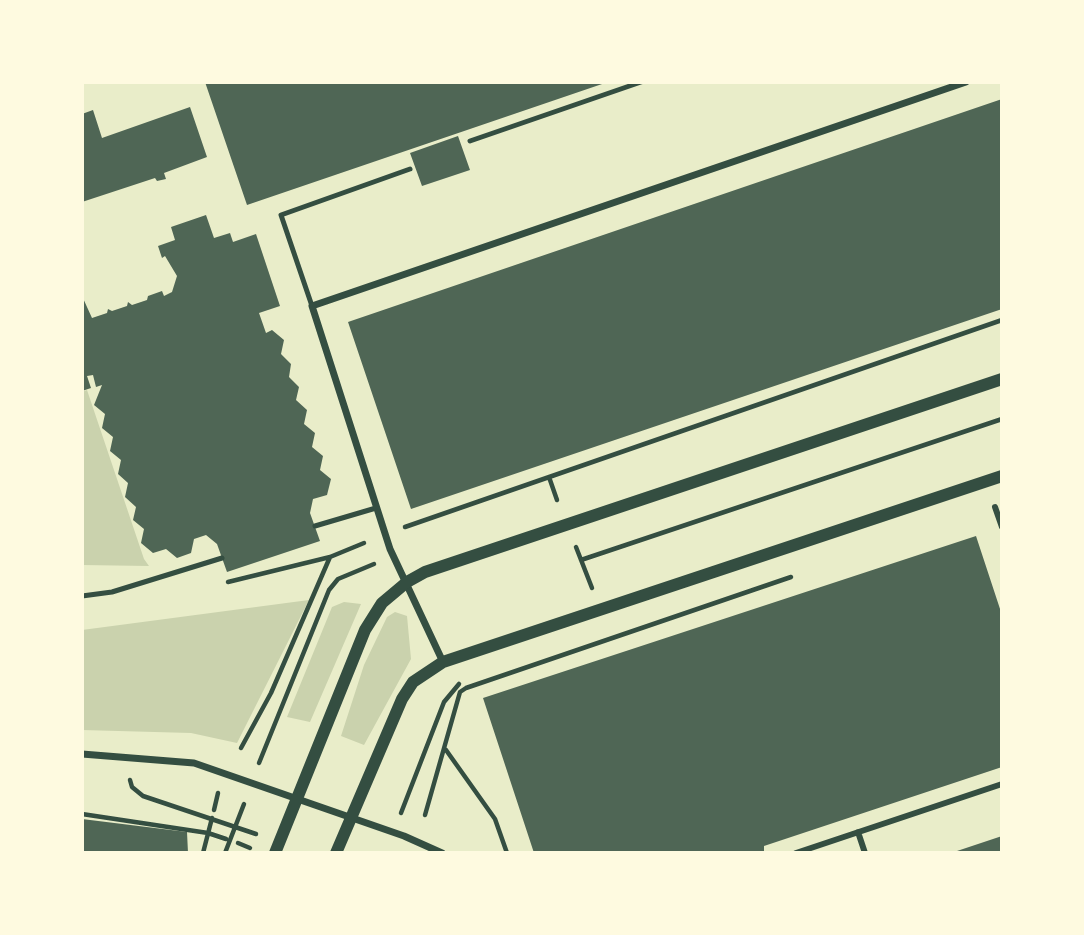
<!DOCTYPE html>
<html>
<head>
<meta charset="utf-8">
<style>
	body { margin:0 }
	#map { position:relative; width:1084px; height:935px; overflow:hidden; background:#e9edc9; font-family:"DejaVu Sans",sans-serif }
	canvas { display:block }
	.frame { position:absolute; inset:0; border:84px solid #fefae0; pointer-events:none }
</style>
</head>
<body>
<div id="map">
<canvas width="1084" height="935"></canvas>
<div class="frame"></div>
</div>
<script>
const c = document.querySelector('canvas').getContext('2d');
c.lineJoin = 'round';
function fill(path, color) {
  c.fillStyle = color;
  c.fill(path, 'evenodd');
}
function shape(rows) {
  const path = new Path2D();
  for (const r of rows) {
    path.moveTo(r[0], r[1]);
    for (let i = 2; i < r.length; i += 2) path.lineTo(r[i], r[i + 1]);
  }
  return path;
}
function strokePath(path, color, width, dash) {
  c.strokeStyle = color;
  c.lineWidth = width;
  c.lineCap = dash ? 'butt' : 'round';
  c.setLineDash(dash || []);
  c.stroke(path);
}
const green = shape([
	[87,390,144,559,149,566,82,565,82,392],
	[309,600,237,743,191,733,82,730,82,630],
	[344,602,361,604,310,722,287,717,332,607],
	[395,612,407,616,411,659,364,745,341,736,364,665,387,617]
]);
const building = shape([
	[205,82,605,82,605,83,247,205],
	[1002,99,1002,309,411,509,348,322],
	[190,107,207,157,164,173,166,179,157,181,155,178,82,202,82,114,93,110,102,138],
	[458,136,470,170,422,186,410,153],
	[206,215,214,238,230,233,233,242,256,234,280,306,259,313,266,333,272,330,284,340,281,354,291,364,289,377,299,387,296,400,307,410,304,424,315,433,312,447,323,456,320,470,331,479,327,495,313,499,310,513,320,541,227,572,217,544,206,535,194,539,191,553,177,558,166,549,153,553,141,543,144,529,133,520,136,507,125,497,128,483,118,474,121,460,110,451,113,437,102,428,105,414,94,405,102,385,96,387,93,375,87,376,91,388,82,391,82,296,92,318,107,313,108,309,112,311,127,306,128,302,132,305,147,300,148,296,162,291,164,296,172,292,177,276,165,256,162,258,158,246,175,240,171,227],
	[976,536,1002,615,1002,767,764,846,764,853,534,853,483,698],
	[82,819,187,832,188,853,82,853],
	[1002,836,1002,853,954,853,954,852]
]);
const path = shape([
	[549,477,557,500],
	[405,527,1002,320],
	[576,547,592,588],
	[581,560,1002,419],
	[228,582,330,557],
	[241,748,271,693,330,557,364,543],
	[446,750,495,819,507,853],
	[259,763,329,590,338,579,374,564],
	[130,780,132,787,143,796,256,834],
	[214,810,218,793],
	[401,813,444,702,459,684],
	[82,814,208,833,226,839],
	[425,815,460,692,466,688,791,577],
	[238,843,250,848],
	[203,853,212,818],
	[225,853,244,804]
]);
const service = shape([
	[470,141,641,82],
	[312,306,281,215,410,169],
	[315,526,376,508],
	[82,596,112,592,222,558]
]);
const pedestrian = shape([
	[995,507,1002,527],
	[858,832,865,853],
	[796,853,1002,784]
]);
const minor = shape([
	[443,662,390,549,312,306,966,82],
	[82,754,194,763,404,836,442,853]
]);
const tertiary = shape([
	[275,853,365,630,382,603,407,582,425,572,1002,379],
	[336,853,402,699,413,682,443,662,1002,476]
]);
fill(green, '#cad2ad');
fill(building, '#4f6655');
strokePath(path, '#344e41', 4.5);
strokePath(service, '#344e41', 5);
strokePath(pedestrian, '#344e41', 6);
strokePath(minor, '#344e41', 7);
strokePath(tertiary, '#344e41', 12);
</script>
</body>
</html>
